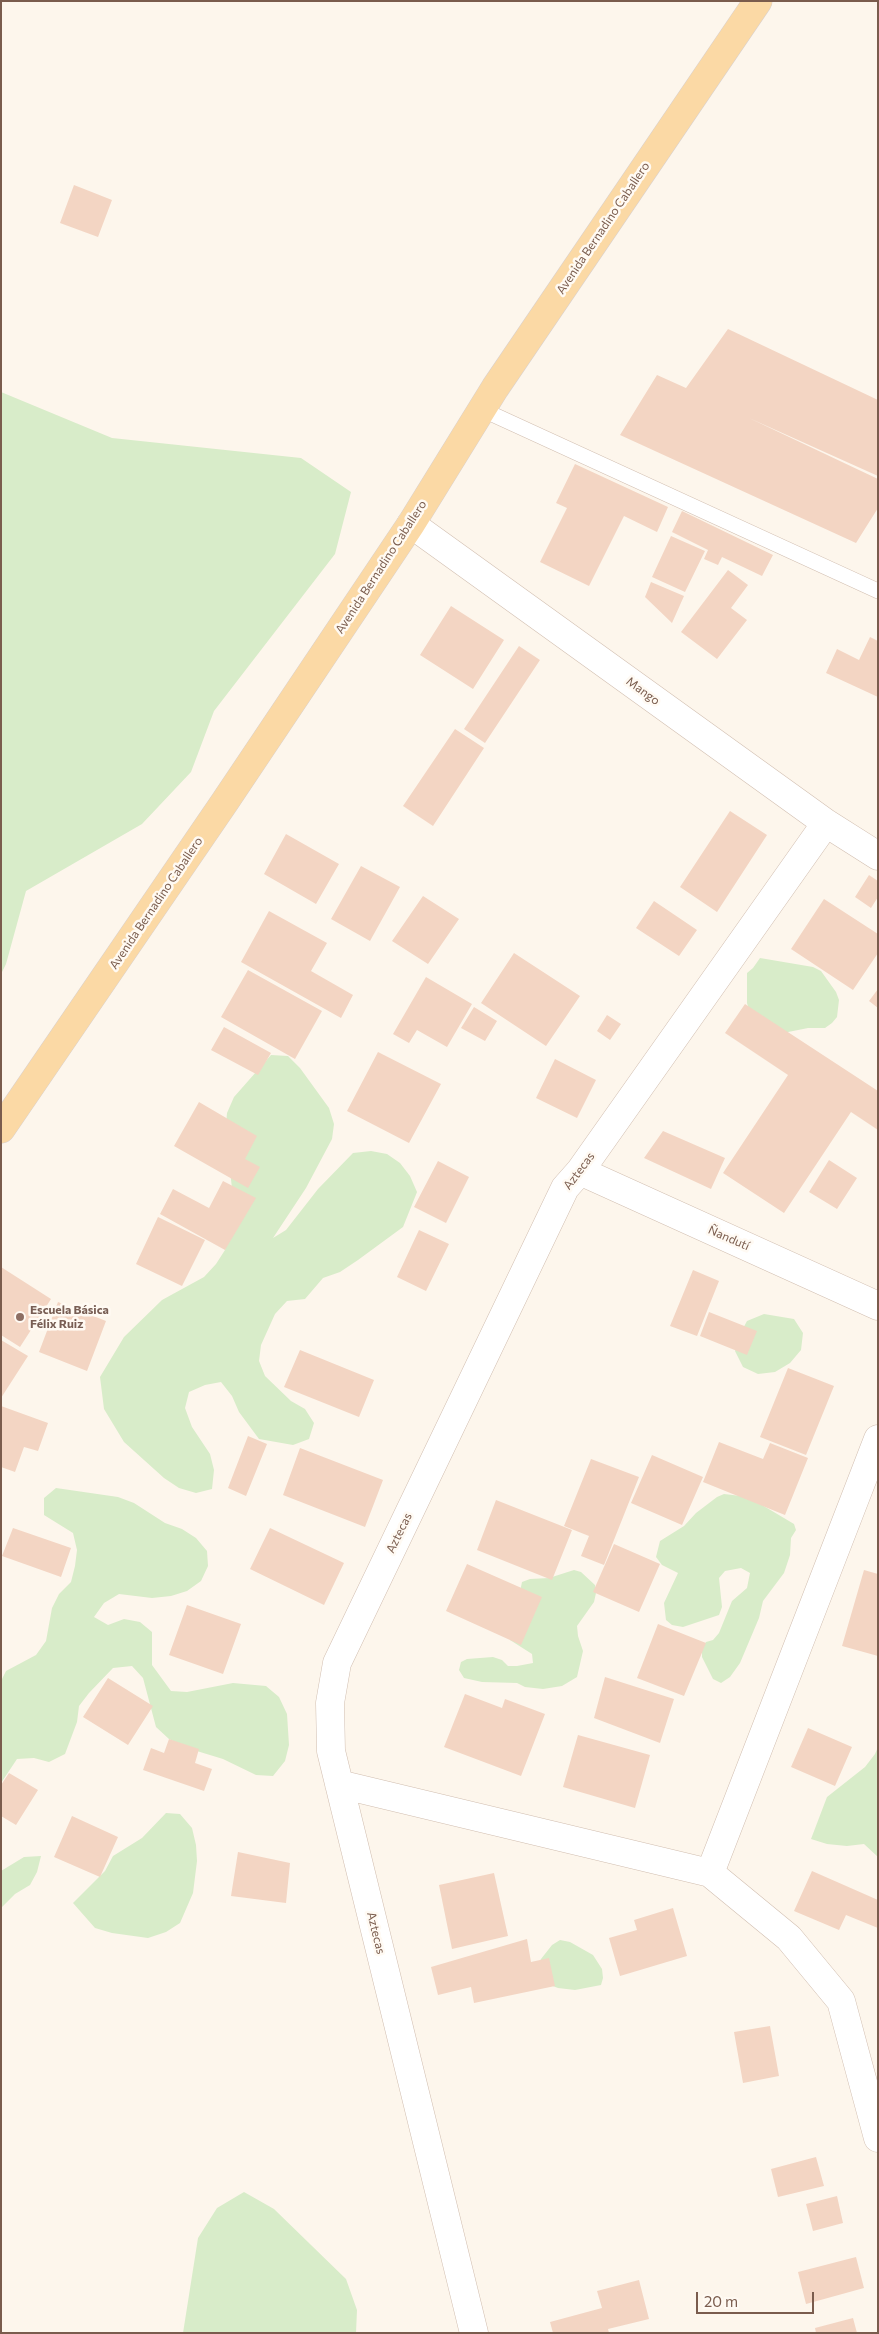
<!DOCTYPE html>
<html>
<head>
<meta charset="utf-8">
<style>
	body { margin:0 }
	#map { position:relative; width:879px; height:2334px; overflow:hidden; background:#fdf6ec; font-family:Commissioner,sans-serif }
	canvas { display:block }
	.frame { position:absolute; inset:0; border:2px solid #7a5c4d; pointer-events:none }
	.scale { position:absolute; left:696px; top:2292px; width:118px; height:22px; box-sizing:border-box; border:2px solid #7a5c4d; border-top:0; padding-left:6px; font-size:15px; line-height:18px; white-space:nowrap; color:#7a5c4d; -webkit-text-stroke:4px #fffaf3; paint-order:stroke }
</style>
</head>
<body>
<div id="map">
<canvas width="879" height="2334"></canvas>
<div class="frame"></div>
<div class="scale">20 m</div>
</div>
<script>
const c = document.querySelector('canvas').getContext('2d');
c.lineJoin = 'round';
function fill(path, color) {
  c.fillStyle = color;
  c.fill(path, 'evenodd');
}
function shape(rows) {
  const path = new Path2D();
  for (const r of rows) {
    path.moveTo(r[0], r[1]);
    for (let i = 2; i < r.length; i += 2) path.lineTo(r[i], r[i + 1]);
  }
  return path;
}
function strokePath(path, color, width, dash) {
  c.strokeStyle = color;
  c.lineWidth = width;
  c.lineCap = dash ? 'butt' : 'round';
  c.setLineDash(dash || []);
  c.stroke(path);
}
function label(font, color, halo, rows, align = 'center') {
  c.font = font + ' Commissioner,sans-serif';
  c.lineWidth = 5;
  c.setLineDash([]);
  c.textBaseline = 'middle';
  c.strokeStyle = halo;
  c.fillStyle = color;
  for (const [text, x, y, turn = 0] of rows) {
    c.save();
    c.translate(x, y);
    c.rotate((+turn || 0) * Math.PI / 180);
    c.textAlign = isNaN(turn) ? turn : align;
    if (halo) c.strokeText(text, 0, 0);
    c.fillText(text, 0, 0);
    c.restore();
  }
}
const green = shape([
	[1,392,112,438,301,458,351,492,335,554,214,711,191,772,142,824,26,891,6,964,1,974],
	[760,958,813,967,821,971,836,992,839,1000,837,1017,832,1023,825,1028,808,1028,773,1035,749,1010,747,1003,747,973,753,968],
	[271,1055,288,1056,300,1068,329,1108,334,1124,332,1139,306,1188,273,1238,286,1230,318,1189,353,1153,371,1151,387,1154,400,1163,410,1176,417,1192,403,1227,358,1260,340,1272,323,1278,305,1299,287,1301,275,1314,261,1345,259,1361,265,1376,291,1401,305,1409,314,1423,309,1439,293,1445,259,1439,239,1412,232,1396,221,1382,205,1385,189,1392,185,1408,192,1427,210,1454,214,1470,212,1489,196,1493,179,1488,164,1478,124,1442,104,1409,100,1377,124,1337,162,1300,204,1277,216,1264,225,1250,233,1197,229,1162,224,1146,227,1113,234,1097],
	[764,1314,794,1319,803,1333,801,1350,790,1363,775,1372,758,1374,743,1367,735,1351,740,1334,747,1321],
	[56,1488,118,1497,134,1503,165,1523,182,1529,196,1538,207,1551,208,1566,201,1581,187,1591,171,1596,152,1598,119,1594,104,1603,94,1617,108,1625,124,1619,140,1622,152,1632,152,1665,171,1691,187,1692,233,1683,266,1686,279,1697,287,1714,289,1745,285,1761,273,1776,256,1775,223,1759,187,1748,169,1739,156,1727,143,1678,132,1666,113,1668,89,1693,79,1706,77,1722,65,1754,49,1762,34,1758,17,1759,1,1783,1,1681,6,1671,36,1655,46,1641,52,1608,59,1594,71,1582,75,1566,77,1550,73,1533,44,1515,44,1498],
	[724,1494,741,1496,757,1502,794,1524,796,1530,791,1538,790,1555,784,1573,763,1601,759,1618,740,1663,730,1677,721,1683,713,1679,702,1657,702,1648,706,1642,713,1640,719,1633,732,1601,747,1588,750,1573,741,1568,725,1571,719,1578,722,1607,719,1615,683,1627,672,1625,666,1620,664,1603,678,1573,662,1565,656,1557,660,1541,684,1526,696,1513,717,1497],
	[574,1570,581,1572,595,1585,596,1593,594,1602,577,1626,578,1636,583,1651,577,1677,562,1686,543,1689,525,1687,517,1683,482,1682,464,1678,459,1670,461,1662,467,1659,493,1657,502,1660,508,1666,517,1666,533,1663,532,1654,510,1640,522,1582,530,1579,549,1578],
	[878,1747,878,1857,864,1844,847,1846,827,1844,811,1839,827,1797,865,1767,875,1754],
	[166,1813,180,1814,192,1828,196,1845,197,1861,193,1893,180,1923,166,1932,148,1938,112,1933,95,1928,73,1903,105,1871,113,1856,142,1838],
	[41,1856,37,1872,30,1885,15,1894,1,1908,1,1871,24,1857],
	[560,1940,570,1942,593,1955,602,1969,603,1978,601,1985,575,1990,558,1988,550,1985,535,1973,541,1959,552,1945],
	[244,2192,274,2209,346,2279,357,2310,356,2333,183,2333,198,2238,217,2208]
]);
const building = shape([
	[74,185,112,200,98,237,60,223],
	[728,329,878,400,878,476,749,418,878,479,878,508,856,543,620,435,657,375,686,388],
	[575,464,668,507,657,532,624,516,589,586,540,562,567,508,556,503],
	[682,511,773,555,762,576,722,557,718,565,704,559,708,550,672,532],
	[671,536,705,551,685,592,652,577],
	[728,570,748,585,731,608,747,620,717,659,681,632],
	[651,582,684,596,672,623,645,597],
	[451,606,504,640,473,689,420,655],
	[870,637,878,641,878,697,826,673,837,649,859,660],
	[519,646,540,660,485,743,464,729],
	[455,729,484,748,433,826,403,806],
	[730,811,767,835,717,912,680,887],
	[286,834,339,864,316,904,264,874],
	[361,866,400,887,370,941,331,919],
	[869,875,878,881,878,897,871,908,855,897],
	[423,896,459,919,428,964,392,941],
	[824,899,878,934,878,953,853,990,791,949],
	[654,901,697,930,679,956,636,928],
	[269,911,327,943,311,971,353,995,341,1018,241,962],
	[514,953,580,996,546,1046,481,1003],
	[248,970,322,1011,295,1059,221,1017],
	[426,977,472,1004,447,1047,417,1030,409,1043,393,1034],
	[878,989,878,1008,869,1001],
	[745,1004,878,1091,878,1130,851,1112,784,1213,723,1173,788,1075,725,1033],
	[474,1007,497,1021,485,1041,461,1028],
	[607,1015,621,1024,610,1040,597,1031],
	[224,1027,271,1053,258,1075,211,1050],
	[378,1052,441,1084,409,1143,347,1111],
	[555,1059,596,1080,577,1118,536,1098],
	[199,1102,257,1136,245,1159,260,1167,248,1188,174,1146],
	[663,1131,725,1158,711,1189,644,1158],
	[829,1160,857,1178,837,1209,809,1192],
	[438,1161,469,1177,446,1223,414,1207],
	[223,1181,256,1198,225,1250,160,1214,173,1189,209,1208],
	[158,1217,205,1240,182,1286,136,1264],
	[419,1230,449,1244,426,1291,397,1277],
	[1,1267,51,1299,20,1347,1,1335],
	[693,1270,719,1281,697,1336,670,1326],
	[58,1302,106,1321,87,1371,39,1352],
	[709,1312,757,1331,747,1355,700,1336],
	[1,1340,28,1356,1,1398],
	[300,1350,374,1380,359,1417,284,1387],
	[788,1368,834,1386,806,1455,760,1437],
	[1,1406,48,1423,38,1451,24,1447,15,1472,1,1467],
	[248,1436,267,1444,246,1496,228,1488],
	[719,1442,763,1459,770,1443,808,1458,785,1515,703,1482],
	[300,1448,383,1480,365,1527,283,1495],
	[652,1455,703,1477,682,1525,631,1503],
	[591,1459,639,1477,604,1565,581,1556,589,1536,564,1526],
	[496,1500,572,1530,552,1580,477,1550],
	[13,1528,71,1548,61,1577,2,1556],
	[270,1528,344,1563,324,1605,250,1569],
	[614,1544,660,1564,639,1612,593,1592],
	[467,1564,542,1597,521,1645,446,1611],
	[864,1570,878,1574,878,1656,842,1646],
	[187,1605,241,1624,223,1674,169,1655],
	[658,1624,706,1643,684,1696,637,1678],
	[605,1677,674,1699,660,1743,594,1718],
	[108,1678,153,1706,128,1745,83,1717],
	[465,1694,502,1708,505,1699,545,1714,521,1776,444,1747],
	[808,1728,852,1747,835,1786,791,1767],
	[578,1735,650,1755,635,1808,563,1787],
	[169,1739,199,1749,195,1763,212,1769,204,1791,143,1770,151,1748,164,1753],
	[9,1773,38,1790,16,1825,1,1816,1,1785],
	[72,1816,118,1837,100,1877,54,1857],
	[238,1852,290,1863,286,1903,231,1896],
	[812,1871,878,1900,878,1928,846,1915,839,1930,794,1911],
	[494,1873,508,1936,452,1949,439,1885],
	[673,1908,687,1956,620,1976,609,1938,637,1930,634,1920],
	[527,1939,531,1962,549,1958,555,1986,474,2003,471,1987,438,1995,431,1967],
	[770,2026,779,2076,743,2083,734,2032],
	[816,2157,824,2186,778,2197,771,2169],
	[837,2196,843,2223,813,2231,806,2204],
	[856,2257,864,2288,806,2304,798,2272],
	[639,2280,649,2319,608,2329,609,2333,553,2333,550,2322,602,2308,597,2291],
	[853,2318,857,2333,816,2333,815,2328]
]);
const lane = shape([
	[481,409,878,591]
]);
const street = shape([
	[411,524,826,823,878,856],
	[580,1171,878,1306],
	[339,1784,710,1873,789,1938,841,2001,878,2138],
	[710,1873,878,1439],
	[474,2333,331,1751,330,1703,337,1663,565,1188,580,1171,826,823]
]);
const primary = shape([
	[1,1129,224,803,411,524,495,388,758,1]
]);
const markers = [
	[20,1317,5,"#8d6e63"]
];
const streetNames = [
	["Avenida Bernadino Caballero",603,228,-56],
	["Avenida Bernadino Caballero",381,567,-57],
	["Mango",643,691,36],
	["Avenida Bernadino Caballero",156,903,-56],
	["Aztecas",579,1171,-53],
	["Ñandutí",729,1238,24],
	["Aztecas",399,1533,-64],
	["Aztecas",376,1933,76]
];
const educationNames = [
	["Escuela Básica",30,1310],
	["Félix Ruiz",30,1324]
];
fill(green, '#d8ecc9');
fill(building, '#f3d5c3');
strokePath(lane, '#d1beb0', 16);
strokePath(street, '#d1beb0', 29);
strokePath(primary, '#dad1cd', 29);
strokePath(lane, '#fff', 15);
strokePath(street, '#fff', 28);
strokePath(primary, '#fbd9a5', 28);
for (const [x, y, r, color] of markers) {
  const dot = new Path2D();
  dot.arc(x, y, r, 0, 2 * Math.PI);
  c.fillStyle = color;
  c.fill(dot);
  strokePath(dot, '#fffaf3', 2);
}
label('12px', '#7a5c4d', '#fffaf3', streetNames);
label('bold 12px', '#785e54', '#fffaf3', educationNames, 'left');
</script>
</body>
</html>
